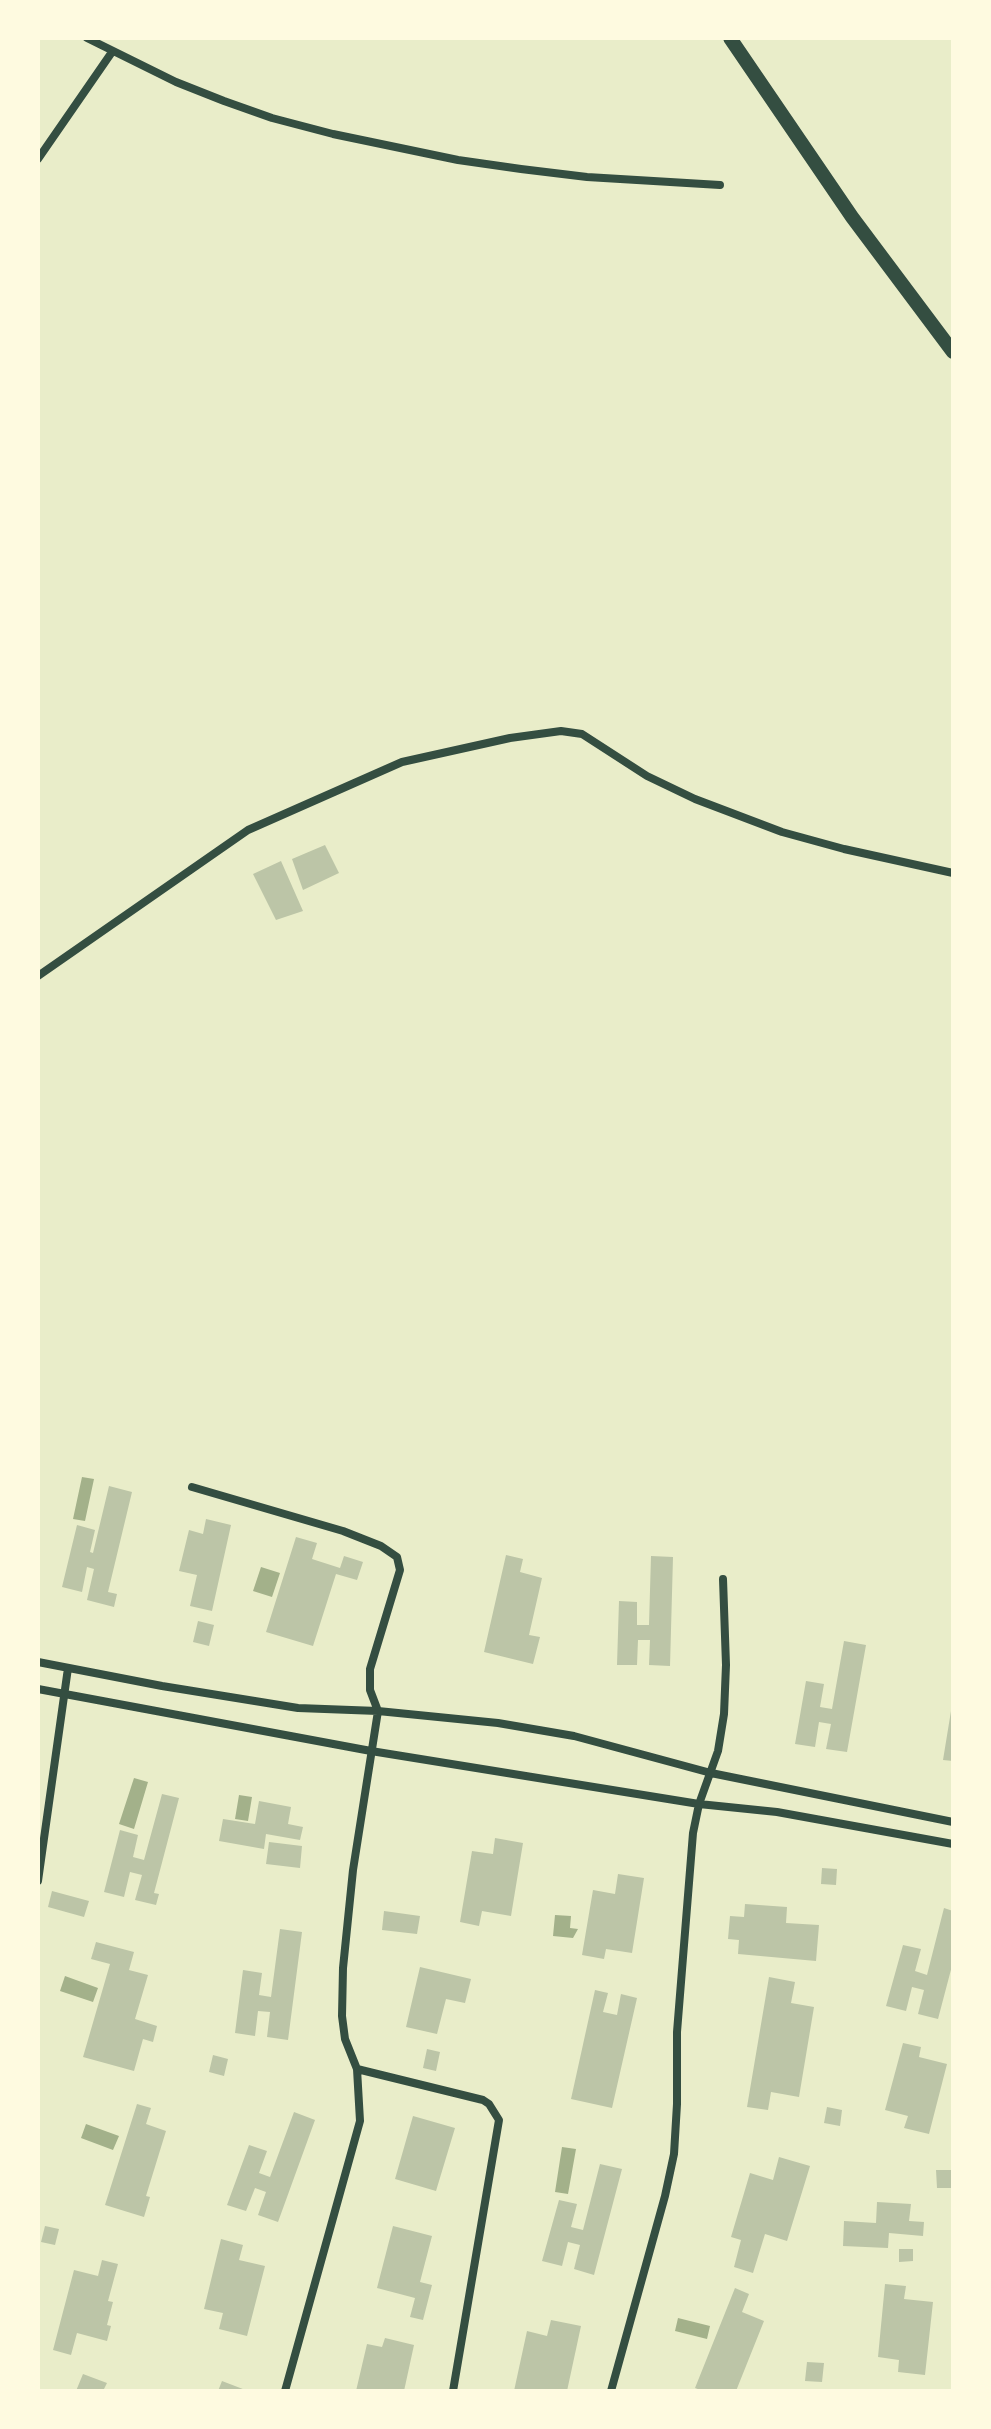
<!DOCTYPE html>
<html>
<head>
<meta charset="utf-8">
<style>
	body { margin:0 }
	#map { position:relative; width:991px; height:2429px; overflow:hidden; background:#e9edc9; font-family:Barlow,sans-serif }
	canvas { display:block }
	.frame { position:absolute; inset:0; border:40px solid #fefae0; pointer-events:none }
</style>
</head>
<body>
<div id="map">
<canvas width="991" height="2429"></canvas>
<div class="frame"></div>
</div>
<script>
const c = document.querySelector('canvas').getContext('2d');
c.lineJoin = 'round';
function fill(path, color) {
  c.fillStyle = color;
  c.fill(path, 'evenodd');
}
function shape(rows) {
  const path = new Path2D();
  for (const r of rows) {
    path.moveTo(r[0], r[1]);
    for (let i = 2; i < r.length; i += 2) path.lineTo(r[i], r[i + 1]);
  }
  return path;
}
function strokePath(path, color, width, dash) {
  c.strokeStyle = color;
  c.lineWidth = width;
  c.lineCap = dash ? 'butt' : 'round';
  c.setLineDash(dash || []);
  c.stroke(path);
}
const water = shape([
	[82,1477,94,1479,85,1521,73,1519],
	[261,1567,280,1573,272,1597,253,1591],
	[134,1778,148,1782,134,1829,119,1824],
	[239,1795,252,1797,248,1821,235,1819],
	[555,1915,571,1916,570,1928,578,1929,573,1938,553,1936],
	[65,1976,98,1988,93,2002,60,1991],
	[86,2124,119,2136,113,2150,81,2138],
	[562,2147,576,2149,568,2194,555,2192],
	[678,2318,710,2326,707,2339,675,2331]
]);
const building = shape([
	[325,845,339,873,303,890,292,859],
	[281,861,303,911,276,920,253,874],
	[109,1486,132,1492,108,1592,117,1594,114,1607,87,1600,94,1569,87,1567,82,1592,62,1587,77,1525,95,1530,90,1552,93,1553],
	[206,1519,231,1525,212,1611,190,1606,197,1575,179,1571,189,1530,203,1534],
	[296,1537,317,1543,312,1559,340,1568,344,1556,363,1562,357,1580,336,1574,313,1646,266,1632],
	[506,1555,523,1559,520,1572,542,1578,529,1635,540,1637,533,1664,484,1652],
	[651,1556,673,1557,670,1666,649,1665,650,1640,638,1640,637,1665,617,1665,619,1601,637,1602,637,1625,649,1625],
	[198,1621,214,1625,209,1646,193,1642],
	[844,1641,866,1645,847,1752,826,1749,831,1724,819,1722,815,1747,795,1744,806,1681,824,1684,820,1707,832,1709],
	[951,1711,953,1711,953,1761,943,1760],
	[162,1794,179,1798,154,1893,159,1894,156,1905,135,1900,142,1875,130,1872,124,1897,104,1892,120,1830,138,1835,133,1857,144,1860],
	[259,1801,291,1807,288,1824,303,1827,300,1840,266,1834,264,1849,219,1841,223,1819,255,1824],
	[495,1838,523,1843,511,1916,482,1911,479,1926,460,1922,472,1851,493,1854],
	[269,1842,302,1846,300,1868,266,1864],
	[822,1868,837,1869,836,1885,821,1884],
	[618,1874,644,1878,632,1953,606,1949,604,1959,582,1955,593,1890,615,1894],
	[52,1891,89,1901,84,1917,48,1907],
	[745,1904,787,1907,786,1923,819,1925,816,1961,738,1954,739,1940,728,1939,730,1916,744,1917],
	[944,1908,953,1911,953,1962,938,2019,918,2014,924,1990,912,1987,906,2011,886,2006,903,1945,921,1949,915,1971,927,1975],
	[384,1911,420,1916,417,1934,382,1930],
	[280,1929,302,1932,288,2040,267,2037,270,2012,258,2011,255,2036,235,2033,243,1970,262,1973,259,1995,271,1997],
	[96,1942,134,1952,129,1970,148,1975,135,2019,157,2026,153,2042,143,2039,134,2071,83,2057,110,1964,91,1959],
	[420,1967,471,1979,465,2003,446,1999,437,2034,406,2027],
	[769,1977,795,1982,791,2003,814,2007,799,2097,771,2092,768,2110,747,2107],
	[595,1990,608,1993,603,2012,617,2015,621,1994,637,1998,612,2108,571,2099],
	[903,2043,921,2047,919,2057,947,2064,929,2134,904,2128,908,2116,885,2110],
	[427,2049,440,2052,436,2071,423,2068],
	[213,2055,228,2059,224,2076,209,2072],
	[137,2104,151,2108,146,2124,166,2131,146,2196,150,2197,144,2217,105,2205],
	[827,2107,842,2110,840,2126,824,2123],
	[294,2112,315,2120,278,2222,258,2215,266,2192,255,2188,246,2211,227,2205,249,2145,267,2151,259,2173,270,2177],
	[413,2116,455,2128,436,2191,395,2179],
	[779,2157,810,2166,787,2241,765,2234,753,2273,734,2267,741,2240,731,2237,750,2173,773,2180],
	[600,2164,622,2169,594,2275,574,2269,580,2245,568,2242,562,2266,542,2261,559,2200,577,2204,571,2227,583,2230],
	[936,2170,953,2170,953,2188,937,2188],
	[877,2202,911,2204,909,2221,924,2222,923,2236,889,2233,888,2248,843,2246,844,2221,876,2223],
	[45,2226,59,2229,55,2245,41,2242],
	[393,2226,432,2236,420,2282,432,2285,423,2320,410,2317,415,2298,377,2288],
	[221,2239,243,2245,239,2260,265,2266,247,2336,219,2329,223,2313,204,2309],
	[899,2249,913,2249,913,2261,899,2262],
	[102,2260,118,2264,108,2301,113,2302,107,2325,111,2326,107,2341,77,2333,71,2355,53,2350,74,2270,98,2276],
	[885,2284,906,2286,904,2299,933,2302,925,2375,898,2372,899,2360,878,2357],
	[735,2288,749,2294,742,2312,764,2321,736,2391,703,2391,695,2388],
	[551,2320,581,2326,567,2391,514,2391,527,2331,547,2336],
	[385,2338,414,2345,404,2391,356,2391,367,2344,382,2347],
	[807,2362,824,2363,822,2382,805,2381],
	[83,2374,107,2383,103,2391,76,2391],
	[222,2381,248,2391,218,2391]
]);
const minor = shape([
	[87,38,176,82,224,101,272,118,333,134,458,160,521,169,587,177,720,185],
	[38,159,112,52],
	[38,976,248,830,402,762,510,738,561,731,582,734,647,776,695,799,782,832,844,849,953,873],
	[192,1487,343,1531,381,1546,397,1557,400,1570,370,1669,370,1690,378,1711,353,1870,343,1968,342,2016,345,2039,357,2069,360,2121,285,2391],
	[38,1662,162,1686,298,1708,378,1711,498,1723,574,1736,711,1773,953,1822],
	[38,1689,371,1751,699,1804,777,1812,953,1844],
	[38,1881,68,1668],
	[357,2069,483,2100,489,2104,499,2120,453,2391],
	[611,2391,665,2196,674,2154,677,2104,677,2032,693,1833,699,1804,718,1751,724,1714,726,1665,723,1579]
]);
const secondary = shape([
	[730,38,852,217,953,352]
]);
fill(water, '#a3b18a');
fill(building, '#bcc5a7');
strokePath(minor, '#344e41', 8);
strokePath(secondary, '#344e41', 14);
</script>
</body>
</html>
